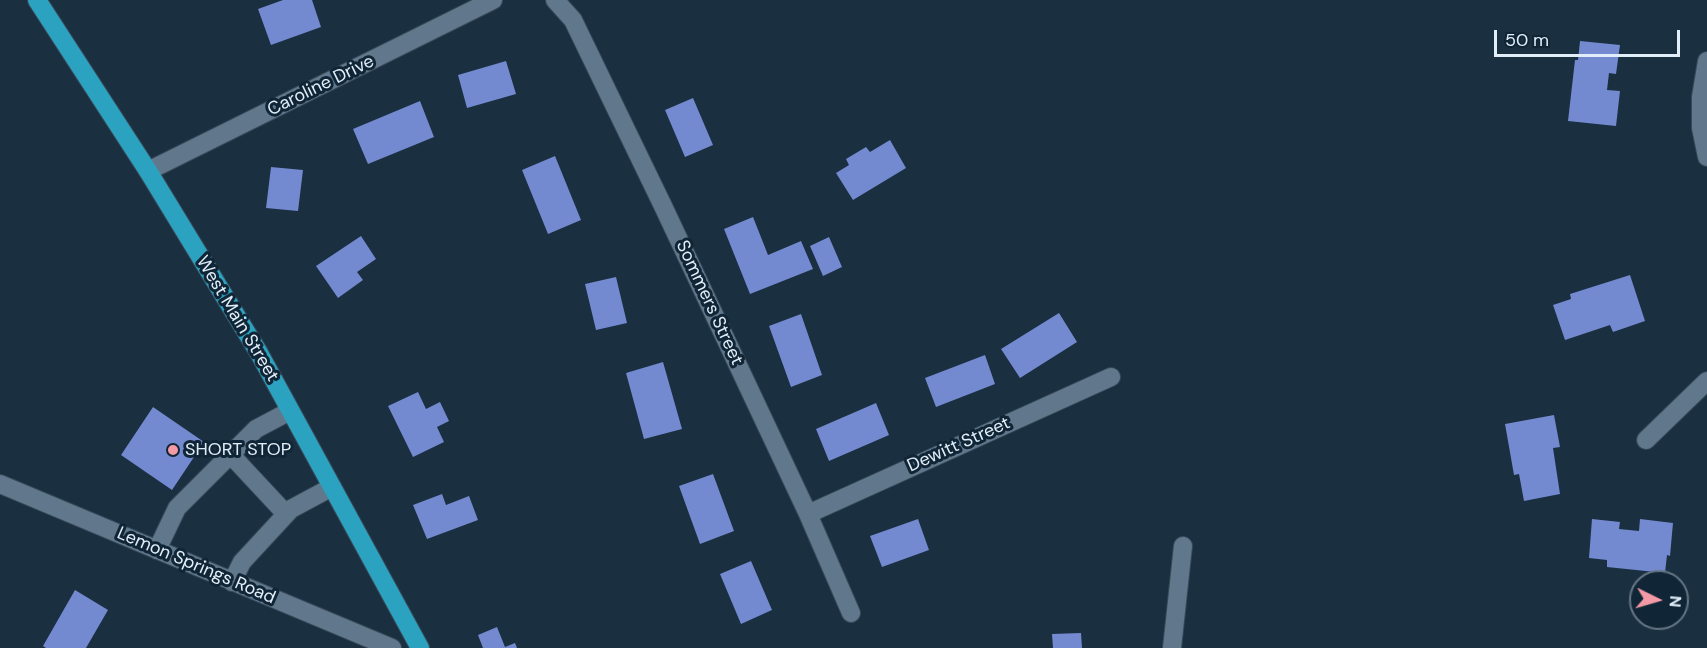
<!DOCTYPE html>
<html>
<head>
<meta charset="utf-8">
<style>
	body { margin:0 }
	#map { position:relative; width:1707px; height:648px; overflow:hidden; background:#1a2f40; font-family:"DM Sans",sans-serif }
	canvas { display:block }
	.north { position:absolute; left:1629px; top:570px; width:60px; height:60px; box-sizing:border-box; background:#102535; border:2px solid #647584; border-radius:50%; rotate:95deg; font-size:16px; font-weight:700; line-height:24px; text-align:center; color:#e1eefa }
	.north::after { content:''; display:block; margin:auto; width:21px; height:27px; background:#f49aa6; clip-path:polygon(50% 0,100% 100%,50% 72%,0 100%) }
	.scale { position:absolute; left:1494px; top:30px; width:186px; height:27px; box-sizing:border-box; border:3px solid #e1eefa; border-top:0; padding-left:8px; font-size:18px; line-height:21px; white-space:nowrap; color:#e1eefa; -webkit-text-stroke:4px #102535; paint-order:stroke }
</style>
</head>
<body>
<div id="map">
<canvas width="1707" height="648"></canvas>
<div class="north">N</div>
<div class="scale">50 m</div>
</div>
<script>
const c = document.querySelector('canvas').getContext('2d');
c.lineJoin = 'round';
function fill(path, color) {
  c.fillStyle = color;
  c.fill(path, 'evenodd');
}
function shape(rows) {
  const path = new Path2D();
  for (const r of rows) {
    path.moveTo(r[0], r[1]);
    for (let i = 2; i < r.length; i += 2) path.lineTo(r[i], r[i + 1]);
  }
  return path;
}
function strokePath(path, color, width, dash) {
  c.strokeStyle = color;
  c.lineWidth = width;
  c.lineCap = dash ? 'butt' : 'round';
  c.setLineDash(dash || []);
  c.stroke(path);
}
function label(font, color, halo, rows, align = 'center') {
  c.font = font + ' "DM Sans",sans-serif';
  c.lineWidth = 6;
  c.setLineDash([]);
  c.textBaseline = 'middle';
  c.strokeStyle = halo;
  c.fillStyle = color;
  for (const [text, x, y, turn = 0] of rows) {
    c.save();
    c.translate(x, y);
    c.rotate((+turn || 0) * Math.PI / 180);
    c.textAlign = isNaN(turn) ? turn : align;
    if (halo) c.strokeText(text, 0, 0);
    c.fillText(text, 0, 0);
    c.restore();
  }
}
const building = shape([
	[283,0,312,0,321,27,271,45,258,9],
	[1580,41,1620,45,1616,74,1609,73,1607,90,1620,91,1616,126,1568,121,1575,60,1578,60],
	[506,61,516,94,467,108,458,75],
	[693,98,713,145,685,157,665,110],
	[420,101,434,137,368,164,353,129],
	[890,140,906,168,853,200,836,173,849,165,846,159,866,147,870,152],
	[555,156,581,220,548,234,522,170],
	[271,167,303,170,298,211,266,208],
	[753,217,768,255,801,241,813,269,750,294,724,229],
	[361,236,376,259,357,272,363,280,338,298,316,266],
	[829,237,842,267,823,276,810,246],
	[1630,275,1645,321,1613,332,1610,325,1565,340,1553,305,1571,299,1570,294],
	[616,277,627,323,596,330,585,284],
	[1059,313,1077,342,1020,378,1001,349],
	[801,314,822,375,791,387,769,326],
	[985,355,995,384,936,407,925,378],
	[663,362,682,429,644,439,626,373],
	[418,392,426,409,440,402,449,421,437,427,444,442,413,457,388,406],
	[876,403,889,435,829,461,816,429],
	[153,407,204,442,172,490,121,455],
	[1554,415,1560,447,1553,448,1560,494,1524,501,1519,474,1514,475,1505,424],
	[713,474,734,531,700,544,679,486],
	[442,494,446,505,469,496,478,520,427,539,413,505],
	[918,519,929,550,882,567,870,536],
	[1592,519,1620,522,1619,529,1639,531,1640,519,1673,523,1670,556,1667,555,1665,573,1607,567,1607,560,1589,558],
	[751,561,772,610,741,624,720,574],
	[75,590,108,610,86,648,46,648,43,646],
	[497,627,505,647,515,643,517,648,483,648,478,635],
	[1081,633,1082,648,1053,648,1052,634]
]);
const minor = shape([
	[555,0,573,20,663,206,808,514,851,613],
	[1707,61,1701,97,1701,128,1707,157],
	[148,171,493,0],
	[1646,440,1707,381],
	[230,454,286,514],
	[0,484,392,648],
	[808,514,1111,377],
	[157,550,177,508,256,429,290,411],
	[232,582,242,562,291,509,332,487],
	[1172,648,1183,546]
]);
const major = shape([
	[37,0,148,171,259,353,420,648]
]);
const markers = [
	[173,450,6,"#f49aa6"]
];
const streetNames = [
	["Caroline Drive",321,86,-26],
	["Sommers Street",709,303,65],
	["West Main Street",237,319,59],
	["Dewitt Street",959,445,-24],
	["Lemon Springs Road",196,566,23]
];
const poiNames = [
	["SHORT STOP",185,450]
];
fill(building, '#748ad0');
strokePath(minor, '#384a59', 20);
strokePath(major, '#384a59', 20);
strokePath(minor, '#61788c', 18);
strokePath(major, '#2ca2c1', 18);
for (const [x, y, r, color] of markers) {
  const dot = new Path2D();
  dot.arc(x, y, r, 0, 2 * Math.PI);
  c.fillStyle = color;
  c.fill(dot);
  strokePath(dot, '#102535', 2);
}
label('18px', '#e1eefa', '#102535', streetNames);
label('18px', '#e1eefa', '#102535', poiNames, 'left');
</script>
</body>
</html>
